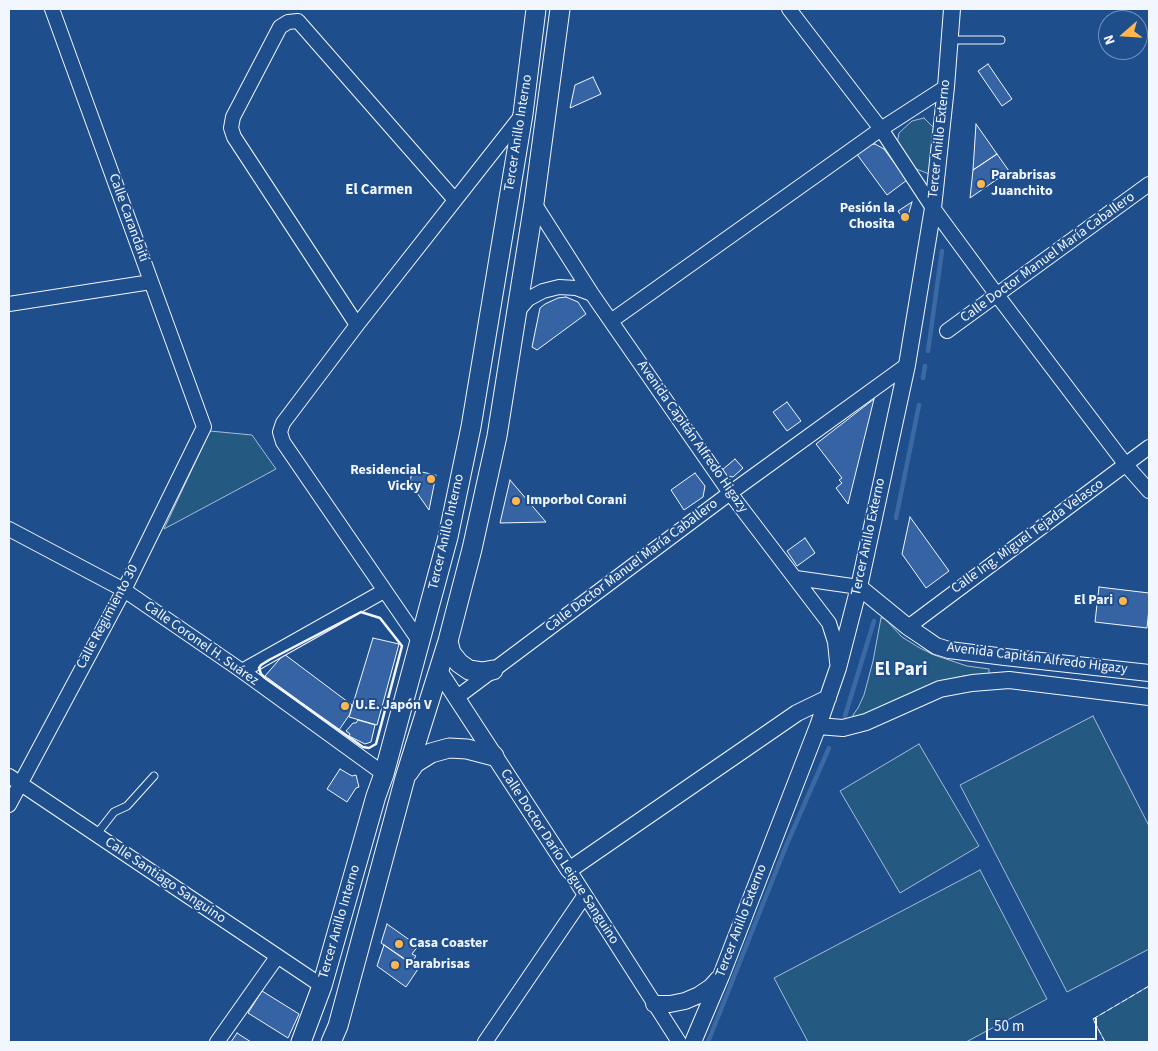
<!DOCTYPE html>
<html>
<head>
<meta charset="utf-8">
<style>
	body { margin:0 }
	#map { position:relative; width:1158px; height:1051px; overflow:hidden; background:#1f4e8c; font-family:"Source Sans 3",sans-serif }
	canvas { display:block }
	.frame { position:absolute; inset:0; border:10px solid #f2f6ff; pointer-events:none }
	.north { position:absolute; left:1098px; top:10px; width:50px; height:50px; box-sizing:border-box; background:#1f4e8c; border:1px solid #7391ba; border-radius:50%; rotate:251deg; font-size:14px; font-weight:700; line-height:20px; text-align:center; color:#f2f6ff }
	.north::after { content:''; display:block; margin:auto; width:18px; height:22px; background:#ffb74d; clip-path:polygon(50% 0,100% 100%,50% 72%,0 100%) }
	.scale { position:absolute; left:986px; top:1018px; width:111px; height:22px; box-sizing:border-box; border:2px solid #f2f6ff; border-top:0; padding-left:6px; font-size:15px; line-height:18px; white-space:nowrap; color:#f2f6ff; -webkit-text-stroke:4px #1f4e8c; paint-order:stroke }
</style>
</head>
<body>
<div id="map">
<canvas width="1158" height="1051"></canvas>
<div class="frame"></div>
<div class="north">N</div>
<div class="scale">50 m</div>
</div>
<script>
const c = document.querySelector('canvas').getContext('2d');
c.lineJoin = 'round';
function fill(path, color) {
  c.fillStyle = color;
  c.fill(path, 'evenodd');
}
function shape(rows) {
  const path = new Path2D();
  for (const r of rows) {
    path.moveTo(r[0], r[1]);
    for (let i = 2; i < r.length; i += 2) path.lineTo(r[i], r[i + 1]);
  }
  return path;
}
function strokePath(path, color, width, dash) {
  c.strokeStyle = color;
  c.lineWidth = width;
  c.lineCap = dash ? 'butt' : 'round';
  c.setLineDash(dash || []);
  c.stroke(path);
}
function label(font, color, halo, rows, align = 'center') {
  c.font = font + ' "Source Sans 3",sans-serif';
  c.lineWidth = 4;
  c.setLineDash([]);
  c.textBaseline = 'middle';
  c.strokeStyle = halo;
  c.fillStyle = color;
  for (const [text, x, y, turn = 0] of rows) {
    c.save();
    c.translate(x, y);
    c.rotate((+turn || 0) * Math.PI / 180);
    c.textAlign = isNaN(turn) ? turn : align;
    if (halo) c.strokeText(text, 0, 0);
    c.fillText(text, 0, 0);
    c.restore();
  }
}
const green = shape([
	[924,118,935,129,929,174,914,168,897,144,899,133,912,121,924,118],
	[210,431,252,435,276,469,164,529,210,431],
	[881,618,884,618,902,637,918,647,934,655,967,666,989,669,989,675,964,676,941,681,920,689,872,712,854,719,853,715,858,708,864,695,873,661,881,618],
	[1093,716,1149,826,1149,949,1067,992,960,785,1093,716],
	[919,744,979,846,900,893,840,791,919,744],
	[980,870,1047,999,966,1042,808,1042,774,978,980,870],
	[1149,986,1149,1042,1105,1042,1093,1019,1149,986]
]);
const stream = shape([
	[928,351,942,251],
	[923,378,925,366],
	[896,518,919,405],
	[845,716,874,621],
	[708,1042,786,846,829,748]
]);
const building = shape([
	[988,64,1012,99,1002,106,978,71,988,64],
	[593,77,601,94,570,108,575,85,593,77],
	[976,124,997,154,973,170,976,124],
	[875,144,884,149,907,180,887,195,856,153,868,145,875,144],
	[997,154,1009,171,970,198,973,170,997,154],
	[912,202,906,223,898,211,912,202],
	[566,297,578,302,586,314,537,350,532,347,540,308,545,304,558,298,566,297],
	[874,399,848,504,836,488,842,483,839,480,842,478,816,444,874,399],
	[787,402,801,421,787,431,773,412,787,402],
	[735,459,743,468,733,477,727,476,722,470,735,459],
	[412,470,436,475,429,510,410,483,412,470],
	[695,473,705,486,703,497,684,510,671,490,695,473],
	[510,480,546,522,500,523,510,480],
	[910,517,949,571,926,588,902,554,910,517],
	[805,538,815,553,797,566,787,551,805,538],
	[1099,587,1149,593,1149,608,1147,628,1095,622,1099,587],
	[373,638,399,644,377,725,349,717,373,638],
	[284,654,352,705,350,714,339,730,265,676,284,654],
	[358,720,375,725,371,742,365,744,349,736,350,734,346,731,353,723,356,723,358,720],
	[340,769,352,776,356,775,359,787,356,788,347,802,327,789,340,769],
	[387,924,418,946,412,954,416,956,411,963,381,943,387,924],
	[384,945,418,969,406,987,377,966,384,945],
	[262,991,299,1014,288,1038,248,1013,262,991],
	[237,1033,251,1042,231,1042,237,1033]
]);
const service = shape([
	[950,40,1001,40],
	[96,835,114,812,127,806,154,776]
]);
const minor = shape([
	[789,9,881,129,933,208,997,295,1126,465,1149,491],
	[534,203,592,294,730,493,829,623,835,642,837,662],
	[9,304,151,282],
	[517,312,528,299,543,291,559,287,576,288,592,294],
	[611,321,881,129,946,87],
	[357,325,234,137,231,128,233,117,280,27,288,22,298,21,455,200],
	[947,331,1149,184],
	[9,529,124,590,242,671,384,774],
	[796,578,859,587],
	[908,627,1149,447],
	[420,642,283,442,280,432,283,423,357,325,522,115],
	[242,671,384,591],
	[456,698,730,493,907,365],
	[9,776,322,986],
	[9,805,124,590,204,427,52,9],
	[569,870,679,1042],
	[217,1042,277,957],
	[485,1042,585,895]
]);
const tertiary = shape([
	[859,587,908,627,923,637,936,646,949,650,1005,657,1149,673],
	[439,671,569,870,797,713,828,698],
	[818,726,843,728,866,722,940,689,972,683,1009,680,1149,697],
	[654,1004,670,1004,685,1001,699,995,711,987,718,979],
	[693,1042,721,976,818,726,838,668,859,587,907,365,933,208,946,87,952,9]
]);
const secondary = shape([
	[448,641,451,653,459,663,469,670,482,672,493,670],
	[408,773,415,763,431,753,449,748,467,749,494,756],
	[301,1042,322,986,376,796,384,774,448,537,471,427,523,114,536,9],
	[331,1042,338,1026,405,778,448,641,472,549,497,436,534,203,560,9]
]);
const fence = shape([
	[1105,1042,1093,1019,1149,986]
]);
const wall = shape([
	[361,612,380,618,402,646,376,744,369,748,363,747,265,678,261,674,259,668,261,665,269,660,361,612]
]);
const markers = [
	[981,184,5,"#ffb74d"],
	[905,217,5,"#ffb74d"],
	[431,479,5,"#ffb74d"],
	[516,501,5,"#ffb74d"],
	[1123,601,5,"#ffb74d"],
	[345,706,5,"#ffb74d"],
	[399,944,5,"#ffb74d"],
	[395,965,5,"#ffb74d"]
];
const streetNames = [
	["Tercer Anillo Interno",519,133,-81],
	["Tercer Anillo Externo",940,139,-84],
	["Calle Carandaití",128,218,70],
	["Calle Doctor Manuel María Caballero",1048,258,-36],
	["Avenida Capitán Alfredo Higazy",692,437,55],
	["Tercer Anillo Interno",447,532,-77],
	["Tercer Anillo Externo",869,537,-78],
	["Calle Ing. Miguel Tejada Velasco",1028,537,-36],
	["Calle Doctor Manuel María Caballero",632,566,-37],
	["Calle Regimiento 30",108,617,-62],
	["Calle Coronel H. Suárez",201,644,35],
	["Avenida Capitán Alfredo Higazy",1037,659,7],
	["Calle Doctor Darío Leigue Sanguino",559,857,57],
	["Calle Santiago Sanguino",165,881,34],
	["Tercer Anillo Externo",742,921,-69],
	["Tercer Anillo Interno",340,922,-74]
];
const poiNames = [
	["Parabrisas",991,176],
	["Juanchito",991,192],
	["Pesión la",895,209,"right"],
	["Chosita",895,225,"right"],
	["Residencial",421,471,"right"],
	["Vicky",421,487,"right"],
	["Imporbol Corani",526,501],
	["El Pari",1113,601,"right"],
	["U.E. Japón V",355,706],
	["Casa Coaster",409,944],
	["Parabrisas",405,965]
];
const neighbourhoodNames = [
	["El Carmen",379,191]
];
const districtNames = [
	["El Pari",901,671]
];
fill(green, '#245a82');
strokePath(green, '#a8bbd7', 1);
strokePath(stream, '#3b69a3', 4.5);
fill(building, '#3563a3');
strokePath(building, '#f2f6ff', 1);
strokePath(service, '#f2f6ff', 9);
strokePath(minor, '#f2f6ff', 16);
strokePath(tertiary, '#f2f6ff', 18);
strokePath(secondary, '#f2f6ff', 21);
strokePath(service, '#1f4e8c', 7);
strokePath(minor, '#1f4e8c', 14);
strokePath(tertiary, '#1f4e8c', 16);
strokePath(secondary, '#1f4e8c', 19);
strokePath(fence, '#f2f6ff', 1, [6, 2.5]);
strokePath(wall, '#f2f6ff', 2.5);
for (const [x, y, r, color] of markers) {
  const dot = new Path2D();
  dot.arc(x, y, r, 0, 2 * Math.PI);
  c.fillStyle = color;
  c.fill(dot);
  strokePath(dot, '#1f4e8c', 2);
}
label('14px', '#f2f6ff', '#1f4e8c', streetNames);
label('bold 14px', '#f2f6ff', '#1f4e8c', poiNames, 'left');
label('bold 15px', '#f2f6ff', '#1f4e8c', neighbourhoodNames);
label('bold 19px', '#f2f6ff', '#1f4e8c', districtNames);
</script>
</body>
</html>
